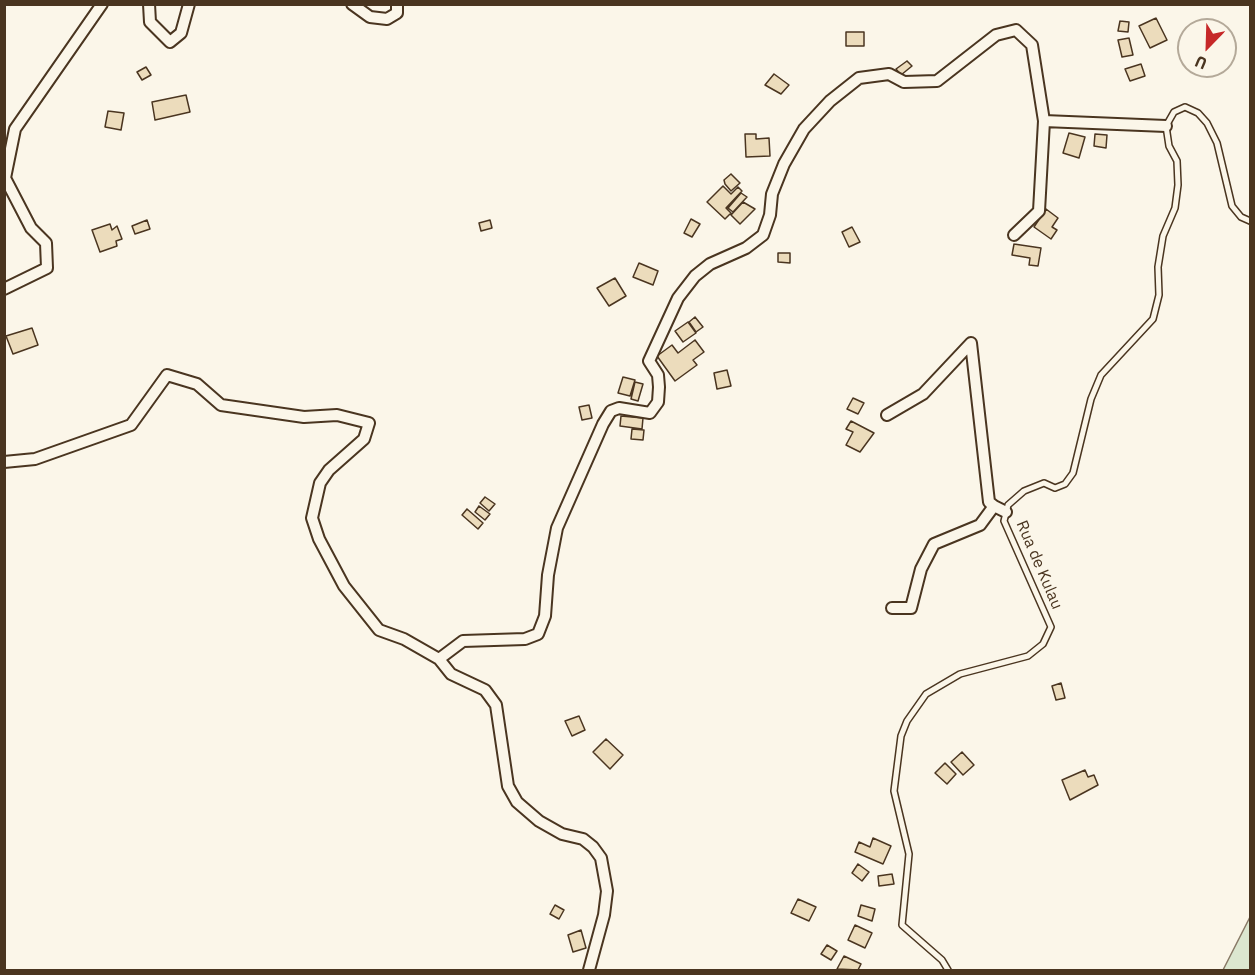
<!DOCTYPE html>
<html>
<head>
<meta charset="utf-8">
<style>
	body { margin:0 }
	#map { position:relative; width:1255px; height:975px; overflow:hidden; background:#fbf6e9; font-family:"IBM Plex Sans",sans-serif }
	canvas { display:block }
	.frame { position:absolute; inset:0; border:6px solid #4a3520; pointer-events:none }
	.north { position:absolute; left:1177px; top:18px; width:60px; height:60px; box-sizing:border-box; background:#fbf6e9; border:2px solid #b4a999; border-radius:50%; rotate:203deg; font-size:16px; font-weight:700; line-height:24px; text-align:center; color:#4a3520 }
	.north::after { content:''; display:block; margin:auto; width:21px; height:27px; background:#c62828; clip-path:polygon(50% 0,100% 100%,50% 72%,0 100%) }
</style>
</head>
<body>
<div id="map">
<canvas width="1255" height="975"></canvas>
<div class="frame"></div>
<div class="north">U</div>
</div>
<script>
const c = document.querySelector('canvas').getContext('2d');
c.lineJoin = 'round';
function fill(path, color) {
  c.fillStyle = color;
  c.fill(path, 'evenodd');
}
function shape(rows) {
  const path = new Path2D();
  for (const r of rows) {
    path.moveTo(r[0], r[1]);
    for (let i = 2; i < r.length; i += 2) path.lineTo(r[i], r[i + 1]);
  }
  return path;
}
function strokePath(path, color, width, dash) {
  c.strokeStyle = color;
  c.lineWidth = width;
  c.lineCap = dash ? 'butt' : 'round';
  c.setLineDash(dash || []);
  c.stroke(path);
}
function label(font, color, halo, rows, align = 'center') {
  c.font = font + ' "IBM Plex Sans",sans-serif';
  c.lineWidth = 4.5;
  c.setLineDash([]);
  c.textBaseline = 'middle';
  c.strokeStyle = halo;
  c.fillStyle = color;
  for (const [text, x, y, turn = 0] of rows) {
    c.save();
    c.translate(x, y);
    c.rotate((+turn || 0) * Math.PI / 180);
    c.textAlign = isNaN(turn) ? turn : align;
    if (halo) c.strokeText(text, 0, 0);
    c.fillText(text, 0, 0);
    c.restore();
  }
}
const green = shape([
	[1250,917,1250,970,1223,970,1250,917]
]);
const building = shape([
	[1156,18,1167,40,1150,48,1139,26,1156,18],
	[1120,21,1129,22,1128,32,1118,31,1120,21],
	[846,32,864,32,864,46,846,46,846,32],
	[1129,38,1133,55,1122,57,1118,40,1129,38],
	[907,61,912,66,901,75,896,69,907,61],
	[1141,64,1145,76,1130,81,1125,69,1141,64],
	[146,67,151,75,142,80,137,72,146,67],
	[774,74,789,85,781,94,765,85,774,74],
	[186,95,190,112,155,120,152,102,186,95],
	[108,111,124,113,121,130,105,127,108,111],
	[1069,133,1085,137,1079,158,1063,153,1069,133],
	[745,134,756,134,756,139,769,138,770,156,746,157,745,134],
	[1095,134,1107,135,1106,148,1094,146,1095,134],
	[731,174,740,183,731,191,725,184,724,180,731,174],
	[723,186,731,194,738,187,742,191,726,208,731,213,725,219,707,202,723,186],
	[741,193,747,197,733,212,728,208,741,193],
	[743,202,755,209,740,224,731,215,743,202],
	[1046,209,1058,218,1052,227,1057,230,1051,239,1034,227,1046,209],
	[691,219,700,224,692,237,684,233,691,219],
	[147,220,150,229,135,234,132,226,147,220],
	[490,220,492,228,481,231,479,223,490,220],
	[110,224,112,230,117,226,122,239,116,241,117,246,100,252,92,230,110,224],
	[852,227,860,242,849,247,842,232,852,227],
	[1014,244,1041,248,1038,266,1029,265,1030,258,1012,255,1014,244],
	[778,253,790,253,790,263,778,262,778,253],
	[639,263,658,271,653,285,633,277,639,263],
	[615,278,626,296,609,306,597,288,615,278],
	[695,317,703,327,696,332,689,322,695,317],
	[688,322,696,333,683,342,675,331,688,322],
	[32,328,38,345,13,354,6,336,32,328],
	[695,340,704,352,693,360,697,365,675,381,657,356,672,345,678,353,695,340],
	[727,370,731,386,717,389,714,373,727,370],
	[623,377,635,380,630,396,618,393,623,377],
	[635,382,643,384,638,401,631,399,635,382],
	[853,398,864,403,858,414,847,409,853,398],
	[589,405,592,418,582,420,579,407,589,405],
	[621,416,643,418,642,429,620,426,621,416],
	[851,421,874,433,860,452,846,445,853,432,846,429,851,421],
	[632,429,644,430,643,440,631,439,632,429],
	[485,497,495,504,489,511,480,503,485,497],
	[479,506,490,514,485,520,475,512,479,506],
	[467,509,483,523,478,529,462,515,467,509],
	[1061,683,1065,698,1056,700,1052,686,1061,683],
	[579,716,585,730,572,736,565,721,579,716],
	[606,739,623,755,610,769,593,752,606,739],
	[962,752,974,765,963,775,951,762,962,752],
	[945,763,956,774,947,784,935,773,945,763],
	[1085,770,1088,777,1094,775,1098,785,1070,800,1062,780,1085,770],
	[873,838,891,846,883,864,855,852,859,842,870,847,873,838],
	[858,864,869,872,862,881,852,873,858,864],
	[892,874,894,884,879,886,878,876,892,874],
	[798,899,816,907,809,921,791,913,798,899],
	[555,905,564,910,559,919,550,914,555,905],
	[861,905,875,909,872,921,858,916,861,905],
	[855,925,872,933,865,948,848,940,855,925],
	[581,930,586,948,573,952,568,935,581,930],
	[827,945,837,951,831,960,821,954,827,945],
	[844,956,861,964,858,970,837,969,844,956]
]);
const service = shape([
	[948,970,942,960,902,925,909,854,894,791,901,736,907,721,926,694,960,674,1028,656,1043,644,1051,627,1004,521,1008,505,1024,491,1044,483,1055,488,1065,484,1073,473,1091,399,1101,375,1153,319,1159,295,1158,267,1163,236,1175,208,1178,185,1177,161,1169,146,1166,126,1174,112,1185,107,1198,113,1207,123,1217,143,1232,206,1241,217,1250,221]
]);
const minor = shape([
	[149,4,150,22,170,42,181,33,189,4],
	[352,4,370,17,387,19,397,13,397,4],
	[1014,235,1039,211,1044,121],
	[4,289,47,268,46,243,31,228,5,178,15,129,102,4],
	[887,415,923,394,971,343,989,502,994,506],
	[4,462,35,459,131,425,167,375,197,384,221,405,304,417,337,415,369,423,364,439,329,470,320,483,312,518,319,539,344,586,379,630,404,639,439,659,451,674,485,690,496,705,508,786,517,802,539,821,562,834,583,839,593,847,601,858,607,891,604,915,589,970],
	[892,608,911,608,921,569,934,544,980,525,994,506,1006,512],
	[439,659,463,641,525,639,538,634,545,616,548,575,557,528,603,424,611,411,619,408,650,413,658,402,659,387,658,375,649,361,678,298,695,276,710,264,746,248,763,235,770,215,772,194,784,164,804,129,830,101,859,78,889,74,904,82,937,81,996,35,1016,30,1032,45,1044,121,1166,126]
]);
const streetNames = [
	["Rua de Kulau",1039,565,67]
];
fill(green, '#dce7d0');
strokePath(green, '#887966', 1.5);
fill(building, '#ecdcbc');
strokePath(building, '#4a3520', 1.5);
strokePath(service, '#4a3520', 8);
strokePath(minor, '#4a3520', 14);
strokePath(service, '#fbf6e9', 5);
strokePath(minor, '#fbf6e9', 10);
label('16px', '#4a3520', '#fbf6e9', streetNames);
</script>
</body>
</html>
